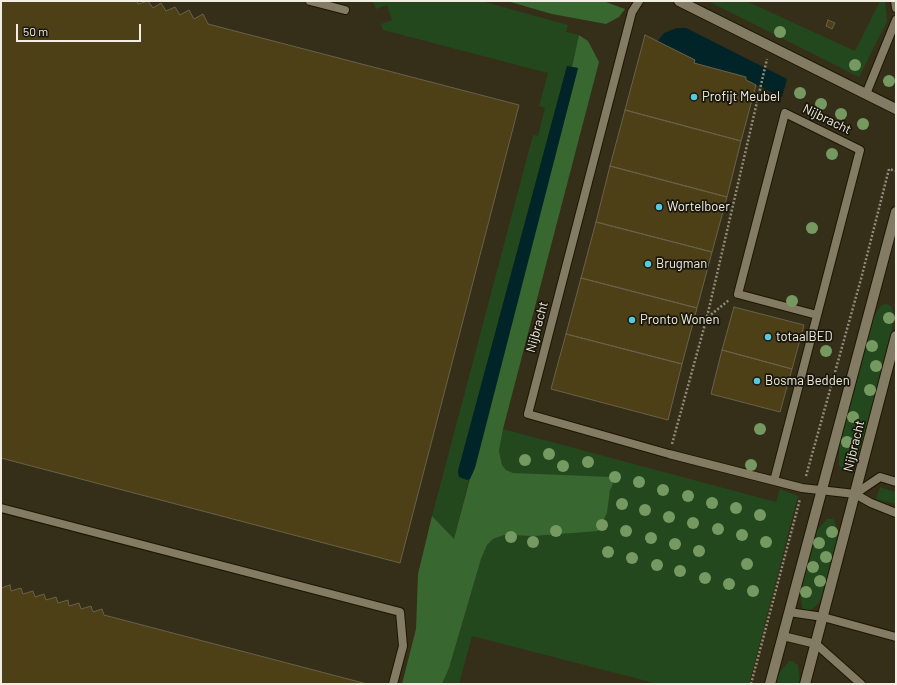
<!DOCTYPE html>
<html>
<head>
<meta charset="utf-8">
<style>
	body { margin:0 }
	#map { position:relative; width:897px; height:685px; overflow:hidden; background:#352e18; font-family:Barlow,sans-serif }
	canvas { display:block }
	.frame { position:absolute; inset:0; border:2px solid #f1ede0; pointer-events:none }
	.scale { position:absolute; left:16px; top:24px; width:125px; height:18px; box-sizing:border-box; border:2px solid #f1ede0; border-top:0; padding-left:5px; font-size:12px; line-height:14px; white-space:nowrap; color:#f1ede0; -webkit-text-stroke:3px #1a170d; paint-order:stroke }
</style>
</head>
<body>
<div id="map">
<canvas width="897" height="685"></canvas>
<div class="frame"></div>
<div class="scale">50 m</div>
</div>
<script>
const c = document.querySelector('canvas').getContext('2d');
c.lineJoin = 'round';
function fill(path, color) {
  c.fillStyle = color;
  c.fill(path, 'evenodd');
}
function shape(rows) {
  const path = new Path2D();
  for (const r of rows) {
    path.moveTo(r[0], r[1]);
    for (let i = 2; i < r.length; i += 2) path.lineTo(r[i], r[i + 1]);
  }
  return path;
}
function strokePath(path, color, width, dash) {
  c.strokeStyle = color;
  c.lineWidth = width;
  c.lineCap = dash ? 'butt' : 'round';
  c.setLineDash(dash || []);
  c.stroke(path);
}
function label(font, color, halo, rows, align = 'center') {
  c.font = font + ' Barlow,sans-serif';
  c.lineWidth = 3.5;
  c.setLineDash([]);
  c.textBaseline = 'middle';
  c.strokeStyle = halo;
  c.fillStyle = color;
  for (const [text, x, y, turn = 0] of rows) {
    c.save();
    c.translate(x, y);
    c.rotate((+turn || 0) * Math.PI / 180);
    c.textAlign = isNaN(turn) ? turn : align;
    if (halo) c.strokeText(text, 0, 0);
    c.fillText(text, 0, 0);
    c.restore();
  }
}
const green = shape([
	[373,1,481,1,568,25,566,32,579,35,572,67,567,66,458,471,458,475,469,479,454,540,432,516,533,135,538,136,545,108,539,106,548,73,383,30,381,24,392,20,387,5,376,9],
	[708,1,746,1,855,51,880,1,885,1,887,21,859,77],
	[887,304,891,306,893,311,892,332,860,455,851,468,843,470,839,465,839,444,871,321,877,311,882,305],
	[503,429,776,502,780,489,798,496,749,684,658,684,472,636,459,684,442,684,449,668,481,559,487,545,493,539,504,535,533,536,607,513,610,490,613,484,513,473,506,470,502,465,499,451],
	[880,487,896,492,896,504,876,499],
	[827,519,833,519,835,522,838,539,824,593,818,604,809,612,804,610,802,608,800,587,813,540,816,531],
	[789,661,793,661,798,665,800,684,775,684,780,672]
]);
const forest = shape([
	[507,1,603,1,625,9,619,17,606,24,552,14],
	[579,35,588,41,599,62,503,429,499,451,502,465,506,470,513,473,611,477,613,484,610,490,607,513,598,531,533,536,504,535,493,539,487,545,481,559,449,668,442,684,402,684,416,629,418,574,432,516,454,539,578,68,572,67]
]);
const water = shape([
	[677,28,686,28,787,79,782,97,746,80,746,77,694,63,695,60,657,42,664,33],
	[567,66,578,68,475,468,470,479,467,480,459,477,458,471]
]);
const building = shape([
	[1,1,137,1,138,4,148,1,153,8,161,3,166,11,175,7,180,15,189,10,194,19,203,14,208,24,519,105,400,563,1,458,1,1],
	[828,20,835,23,832,29,826,26,828,20],
	[645,35,695,60,694,63,746,77,746,80,756,85,741,141,625,110,645,35],
	[625,110,741,141,727,197,610,166,625,110],
	[610,166,727,197,712,252,596,222,610,166],
	[596,222,712,252,697,308,581,278,596,222],
	[581,278,697,308,682,364,566,334,581,278],
	[734,307,804,325,792,369,722,350,734,307],
	[566,334,682,364,668,420,551,389,566,334],
	[722,350,792,369,780,412,711,394,722,350],
	[10,585,11,591,21,588,23,594,33,591,35,597,44,594,46,600,56,597,58,603,68,600,69,606,79,603,81,609,91,606,93,612,102,609,104,615,367,684,1,684,1,588,10,585]
]);
const path = shape([
	[708,317,729,300],
	[672,444,707,317,767,59],
	[806,476,861,279,889,169,896,171],
	[751,684,800,499]
]);
const service = shape([
	[310,1,345,10],
	[639,1,632,12,528,414,669,454,802,488,855,494,871,503,896,513],
	[895,1,896,8],
	[866,94,896,20],
	[774,481,860,150,785,113,738,294,817,315],
	[855,494,880,477,896,482],
	[1,508,400,612,403,646,393,684],
	[789,612,823,617,896,637],
	[783,636,816,644,861,684]
]);
const minor = shape([
	[679,1,896,109],
	[770,684,896,212],
	[805,684,896,336]
]);
const trees = [
	[780,32],
	[855,65],
	[889,81],
	[800,93],
	[821,104],
	[841,114],
	[863,124],
	[832,154],
	[812,228],
	[792,301],
	[889,318],
	[872,346],
	[826,351],
	[876,366],
	[870,390],
	[853,417],
	[760,429],
	[847,442],
	[549,454],
	[525,460],
	[588,462],
	[751,465],
	[563,466],
	[615,477],
	[639,482],
	[663,490],
	[688,496],
	[712,503],
	[622,504],
	[736,508],
	[645,510],
	[760,515],
	[669,517],
	[693,523],
	[602,525],
	[718,529],
	[556,531],
	[626,531],
	[832,532],
	[742,535],
	[511,537],
	[651,538],
	[533,542],
	[766,542],
	[819,543],
	[675,544],
	[699,551],
	[608,552],
	[826,557],
	[632,558],
	[747,564],
	[657,565],
	[813,567],
	[680,571],
	[705,578],
	[820,581],
	[729,584],
	[753,591],
	[806,592]
];
const markers = [
	[694,97,4,"#55cadf"],
	[659,207,4,"#55cadf"],
	[648,264,4,"#55cadf"],
	[632,320,4,"#55cadf"],
	[768,337,4,"#55cadf"],
	[757,381,4,"#55cadf"]
];
const poiNames = [
	["Profijt Meubel",702,97],
	["Wortelboer",667,207],
	["Brugman",656,264],
	["Pronto Wonen",640,320],
	["totaalBED",776,337],
	["Bosma Bedden",765,381]
];
const streetNames = [
	["Nijbracht",827,119,26],
	["Nijbracht",537,327,-75],
	["Nijbracht",854,446,-76]
];
fill(green, '#24481e');
fill(forest, '#386830');
fill(water, '#002428');
fill(building, '#4d4017');
strokePath(building, '#69614a', 1);
strokePath(service, '#1d1602', 10);
strokePath(minor, '#1d1602', 12);
strokePath(path, '#918c7a', 2.5, [2, 2]);
strokePath(service, '#837b63', 8);
strokePath(minor, '#837b63', 10);
c.fillStyle = '#759961';
for (const [x, y] of trees) {
  c.beginPath();
  c.arc(x, y, 6, 0, 2 * Math.PI);
  c.fill();
}
for (const [x, y, r, color] of markers) {
  const dot = new Path2D();
  dot.arc(x, y, r, 0, 2 * Math.PI);
  c.fillStyle = color;
  c.fill(dot);
  strokePath(dot, '#1a170d', 1.5);
}
label('13px', '#f1ede0', '#1a170d', poiNames, 'left');
label('13px', '#f1ede0', '#1a170d', streetNames);
</script>
</body>
</html>
